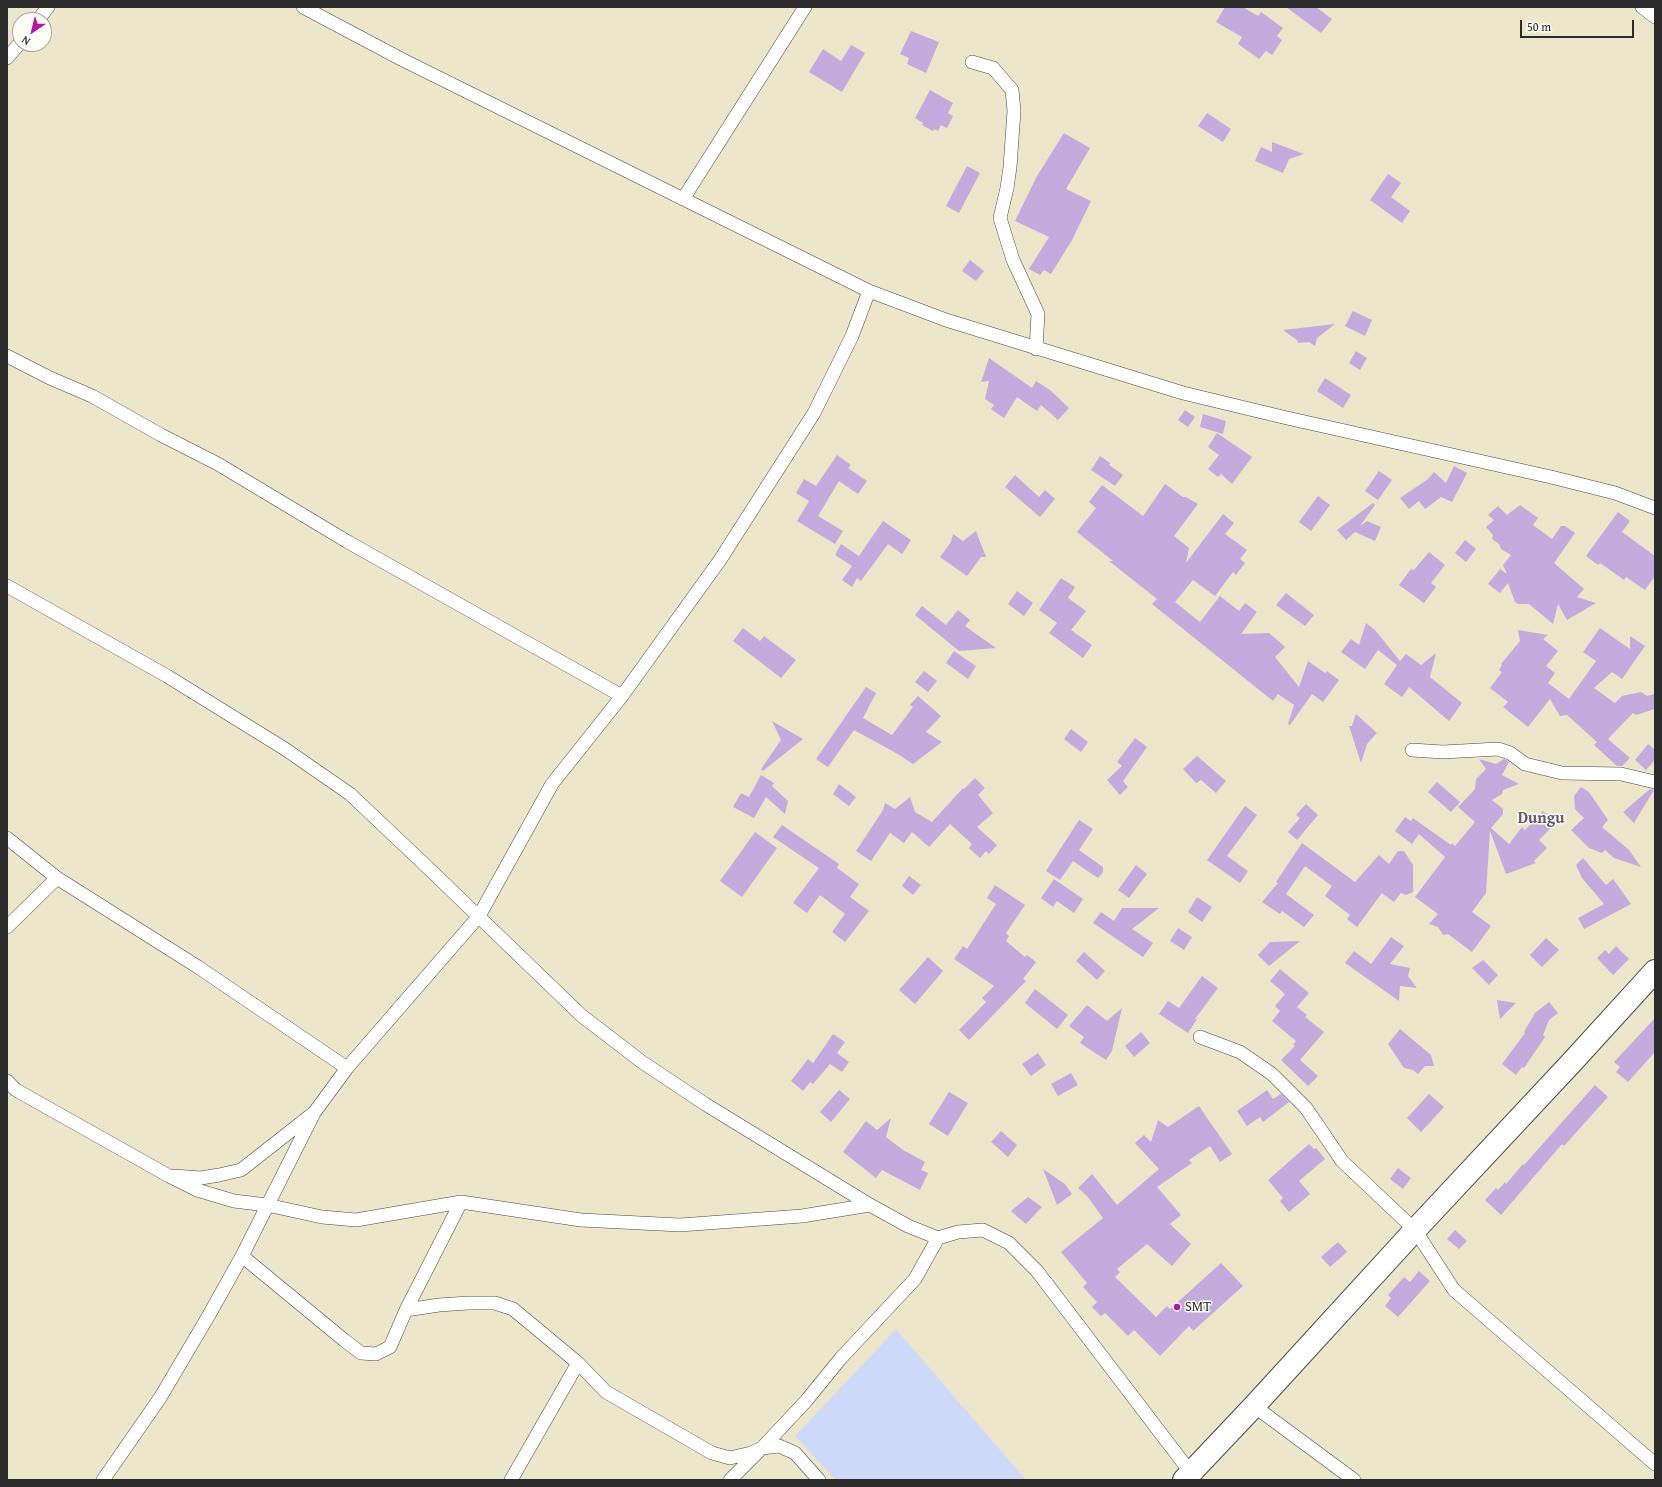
<!DOCTYPE html>
<html>
<head>
<meta charset="utf-8">
<style>
	body { margin:0 }
	#map { position:relative; width:1662px; height:1487px; overflow:hidden; background:#eee6ca; font-family:"Gentium Book Plus",serif }
	canvas { display:block }
	.frame { position:absolute; inset:0; border:8px solid #2b2b2b; pointer-events:none }
	.north { position:absolute; left:12px; top:12px; width:40px; height:40px; box-sizing:border-box; background:#fdfcf7; border:1px solid #a9a8a5; border-radius:50%; rotate:215deg; font-size:11px; font-weight:700; line-height:16px; text-align:center; color:#2b2b2b }
	.north::after { content:''; display:block; margin:auto; width:14px; height:18px; background:#b5179e; clip-path:polygon(50% 0,100% 100%,50% 72%,0 100%) }
	.scale { position:absolute; left:1520px; top:20px; width:114px; height:18px; box-sizing:border-box; border:2px solid #2b2b2b; border-top:0; padding-left:5px; font-size:12px; line-height:14px; white-space:nowrap; color:#2b2b2b; -webkit-text-stroke:3px #fdfcf7; paint-order:stroke }
</style>
</head>
<body>
<div id="map">
<canvas width="1662" height="1487"></canvas>
<div class="frame"></div>
<div class="north">N</div>
<div class="scale">50 m</div>
</div>
<script>
const c = document.querySelector('canvas').getContext('2d');
c.lineJoin = 'round';
function fill(path, color) {
  c.fillStyle = color;
  c.fill(path, 'evenodd');
}
function shape(rows) {
  const path = new Path2D();
  for (const r of rows) {
    path.moveTo(r[0], r[1]);
    for (let i = 2; i < r.length; i += 2) path.lineTo(r[i], r[i + 1]);
  }
  return path;
}
function strokePath(path, color, width, dash) {
  c.strokeStyle = color;
  c.lineWidth = width;
  c.lineCap = dash ? 'butt' : 'round';
  c.setLineDash(dash || []);
  c.stroke(path);
}
function label(font, color, halo, rows, align = 'center') {
  c.font = font + ' "Gentium Book Plus",serif';
  c.lineWidth = 3;
  c.setLineDash([]);
  c.textBaseline = 'middle';
  c.strokeStyle = halo;
  c.fillStyle = color;
  for (const [text, x, y, turn = 0] of rows) {
    c.save();
    c.translate(x, y);
    c.rotate((+turn || 0) * Math.PI / 180);
    c.textAlign = isNaN(turn) ? turn : align;
    if (halo) c.strokeText(text, 0, 0);
    c.fillText(text, 0, 0);
    c.restore();
  }
}
const built = shape([
	[896,1329,1026,1480,836,1480,795,1436]
]);
const building = shape([
	[1225,7,1243,7,1258,16,1261,12,1283,28,1277,36,1282,40,1272,55,1266,51,1259,59,1238,44,1242,37,1216,22],
	[1286,7,1316,7,1332,19,1321,33],
	[911,31,939,42,926,73,907,64,909,58,900,54],
	[851,45,865,53,842,92,809,72,823,49,841,61],
	[930,90,953,103,948,113,953,116,947,128,941,125,938,131,934,129,933,131,922,125,923,123,915,118],
	[1207,113,1231,129,1223,142,1198,126],
	[1064,133,1090,148,1066,189,1091,201,1072,240,1051,274,1044,270,1040,275,1029,269,1049,237,1015,221,1037,176],
	[1272,142,1304,154,1289,159,1283,173,1255,161,1261,147,1272,152],
	[967,166,980,173,959,213,946,206],
	[1388,174,1401,183,1391,197,1410,211,1402,223,1370,200],
	[970,260,984,271,976,281,962,271],
	[1353,311,1372,320,1365,336,1345,326],
	[1335,324,1317,338,1315,346,1309,342,1298,343,1297,340,1283,330],
	[1356,351,1367,358,1360,370,1349,363],
	[989,358,1032,388,1036,381,1050,390,1069,408,1058,420,1041,405,1037,411,1017,397,1004,418,991,409,994,405,985,399,989,381,981,382],
	[1325,378,1351,395,1343,408,1317,391],
	[1185,410,1195,417,1188,427,1178,420],
	[1203,414,1226,421,1223,434,1200,427],
	[1217,433,1252,457,1232,484,1221,474,1218,477,1208,469,1219,455,1208,447],
	[837,455,851,465,848,468,867,481,858,494,839,481,818,516,843,531,835,544,797,521,809,501,796,493,804,479,816,486],
	[1100,456,1110,463,1109,465,1123,475,1115,486,1091,470],
	[1454,466,1467,473,1452,502,1441,497,1425,509,1419,501,1409,509,1400,498,1428,479,1434,472,1446,483],
	[1379,471,1392,480,1378,500,1365,491],
	[1015,475,1039,497,1045,490,1055,499,1040,517,1005,487],
	[1165,484,1183,497,1186,497,1198,504,1174,536,1189,548,1186,563,1223,514,1234,523,1225,534,1247,550,1240,559,1245,563,1236,575,1233,572,1215,596,1193,580,1175,602,1200,622,1220,596,1239,611,1245,603,1257,612,1241,634,1269,633,1275,638,1285,647,1275,657,1299,687,1308,661,1325,673,1327,671,1339,680,1323,702,1312,694,1290,725,1288,724,1294,705,1278,694,1273,701,1152,604,1157,599,1109,561,1113,561,1077,532,1096,508,1089,502,1102,485,1143,516],
	[1318,496,1330,505,1311,531,1299,522],
	[1373,503,1375,505,1360,526,1367,521,1381,527,1375,541,1355,532,1346,540,1337,530],
	[1520,505,1538,518,1533,525,1552,539,1561,526,1565,526,1575,533,1554,563,1584,589,1577,597,1596,603,1567,620,1558,604,1553,624,1529,604,1518,604,1515,602,1508,583,1500,593,1488,584,1500,569,1507,574,1503,565,1511,555,1501,549,1499,544,1492,539,1493,535,1486,527,1494,520,1488,515,1498,506,1507,515],
	[1618,512,1630,521,1622,532,1655,556,1655,576,1645,590,1626,577,1624,580,1600,563,1598,565,1586,556],
	[883,521,911,540,902,554,888,544,861,581,857,578,852,587,842,580,852,566,835,555,841,544,859,556],
	[976,531,986,557,981,557,967,576,940,557,951,542,953,534,963,541],
	[1465,540,1476,549,1466,562,1455,553],
	[1429,552,1445,565,1431,583,1436,587,1424,603,1399,585,1411,569,1414,570],
	[1061,578,1075,587,1068,598,1086,611,1071,630,1092,645,1083,658,1049,633,1057,623,1039,610],
	[1017,591,1033,603,1024,616,1008,604],
	[1286,593,1314,615,1305,626,1276,605],
	[922,606,946,625,958,610,970,620,965,626,996,648,959,651,915,615],
	[1366,623,1375,630,1400,661,1406,654,1421,665,1436,653,1430,677,1462,703,1449,721,1409,687,1402,697,1384,684,1397,665,1378,650,1365,669,1341,652,1351,639,1359,645],
	[743,628,760,641,764,636,796,660,781,678,733,641],
	[1600,628,1630,649,1630,636,1645,646,1622,679,1612,672,1594,688,1615,703,1622,696,1641,692,1647,696,1655,694,1655,709,1636,715,1633,713,1608,739,1630,758,1622,766,1617,766,1594,745,1597,742,1567,715,1560,716,1550,699,1528,727,1503,707,1508,702,1490,688,1502,672,1499,670,1502,665,1501,664,1520,641,1518,630,1548,635,1543,639,1558,651,1546,666,1555,673,1548,683,1569,699,1596,661,1583,652],
	[954,651,976,666,968,679,946,663],
	[924,671,937,681,928,692,915,682],
	[866,687,876,693,863,718,892,735,913,707,910,705,918,696,941,716,926,732,942,742,913,764,896,753,854,730,828,767,816,759],
	[1356,714,1377,733,1367,744,1361,763,1349,726,1352,726],
	[772,721,803,739,763,771,761,769,781,740],
	[1071,729,1088,742,1081,752,1064,739],
	[1135,738,1147,747,1123,781,1128,787,1120,795,1107,780,1122,766,1117,762],
	[1648,744,1655,750,1655,760,1646,770,1635,760],
	[1197,756,1226,781,1216,793,1201,780,1196,783,1183,769],
	[1479,759,1496,764,1504,759,1506,760,1509,762,1502,775,1519,784,1503,790,1502,794,1492,800,1503,809,1503,814,1491,828,1509,844,1522,827,1525,830,1543,811,1556,823,1539,840,1547,848,1534,861,1536,863,1506,874,1490,831,1486,893,1472,912,1491,926,1472,952,1448,934,1443,935,1438,927,1429,924,1438,914,1415,897,1445,857,1419,834,1412,844,1395,831,1405,817,1411,821,1413,818,1451,845,1452,843,1455,846,1475,822,1458,807,1475,789,1476,779,1486,769],
	[761,775,774,783,772,786,788,801,785,814,766,797,754,818,733,807,741,793,749,797],
	[975,778,985,788,978,795,993,813,977,827,997,845,989,854,986,851,980,858,969,848,972,844,950,824,929,847,912,832,904,843,890,833,871,861,856,851,883,810,885,803,895,809,910,797,915,812,932,822,963,788,964,789],
	[1437,782,1460,802,1451,812,1428,792],
	[839,784,856,797,849,806,833,794],
	[1581,787,1589,792,1608,820,1602,827,1629,850,1641,867,1614,858,1605,850,1602,853,1589,848,1571,830,1584,818,1575,809,1574,796],
	[1650,789,1654,790,1634,823,1623,812],
	[1306,804,1318,815,1297,840,1288,832,1300,818,1296,815],
	[1245,806,1257,815,1227,856,1248,871,1240,883,1207,860],
	[1079,820,1093,829,1079,850,1103,867,1103,872,1098,878,1073,861,1060,880,1046,871],
	[782,825,839,864,837,868,859,884,850,897,869,911,845,942,832,932,845,914,820,895,807,913,793,903,819,868,773,837],
	[755,832,777,848,742,897,720,881],
	[1302,843,1355,882,1379,855,1389,864,1398,851,1404,851,1413,865,1413,892,1406,895,1401,893,1394,902,1382,893,1357,927,1347,919,1350,915,1325,896,1332,886,1305,866,1286,894,1314,915,1304,927,1282,911,1280,914,1262,902,1278,883,1276,882],
	[1583,858,1606,885,1613,879,1631,904,1584,929,1578,918,1604,904,1582,878,1576,865],
	[1136,865,1147,874,1129,898,1118,890],
	[909,876,921,885,913,895,902,886],
	[1054,879,1083,899,1074,913,1057,901,1053,907,1041,898],
	[995,885,1025,905,1006,933,1009,936,1006,941,1025,957,1027,955,1036,962,1023,979,1026,981,969,1040,959,1030,986,1002,982,998,994,986,954,959,963,946,967,949,996,904,987,898],
	[1197,897,1212,907,1202,922,1188,912],
	[1122,908,1159,908,1132,929,1153,943,1143,957,1093,923,1101,912,1114,921],
	[1178,928,1192,937,1184,950,1170,941],
	[1391,937,1404,946,1390,964,1410,968,1408,976,1417,988,1400,986,1399,1001,1345,963,1354,951,1371,964],
	[1546,938,1559,950,1542,967,1530,955],
	[1300,941,1269,966,1258,955,1270,942],
	[1616,946,1629,959,1613,975,1597,958,1605,950,1609,954],
	[1084,952,1105,971,1097,980,1076,961],
	[928,957,943,971,915,1004,899,990],
	[1483,960,1498,975,1489,985,1472,968],
	[1280,969,1309,993,1297,1007,1307,1015,1305,1017,1324,1032,1300,1060,1318,1076,1308,1086,1281,1060,1295,1046,1293,1044,1296,1041,1272,1021,1280,1011,1275,1006,1285,994,1270,981],
	[1202,976,1218,988,1195,1019,1197,1019,1188,1033,1159,1014,1168,1001,1179,1008],
	[1035,989,1068,1015,1057,1029,1025,1003],
	[1497,1000,1516,1003,1500,1019],
	[1549,1002,1558,1013,1549,1020,1543,1035,1545,1037,1524,1068,1522,1067,1516,1075,1502,1064,1525,1033,1524,1032,1535,1013],
	[1087,1005,1107,1021,1122,1008,1112,1051,1106,1060,1080,1043,1084,1037,1069,1026],
	[1655,1018,1655,1052,1628,1082,1616,1072,1620,1067,1614,1062],
	[1400,1029,1431,1055,1434,1066,1425,1066,1418,1074,1413,1070,1404,1068,1388,1044],
	[1141,1032,1150,1043,1134,1057,1125,1046],
	[833,1034,845,1042,837,1053,849,1062,842,1072,830,1064,813,1084,810,1082,803,1091,791,1081,808,1059,813,1063],
	[1038,1053,1046,1065,1031,1076,1022,1064],
	[1071,1073,1078,1085,1058,1096,1051,1084],
	[1595,1085,1608,1097,1564,1146,1562,1144,1501,1215,1485,1200,1496,1188,1498,1190,1505,1182,1506,1184,1523,1164,1524,1165],
	[839,1090,850,1099,831,1122,820,1112],
	[1267,1090,1273,1099,1281,1094,1289,1102,1263,1122,1260,1117,1247,1126,1237,1111],
	[949,1092,968,1103,948,1136,929,1124],
	[1429,1094,1444,1107,1421,1132,1407,1118],
	[1199,1106,1232,1154,1220,1162,1210,1146,1189,1160,1192,1163,1157,1187,1181,1215,1170,1224,1191,1244,1172,1266,1147,1244,1117,1269,1120,1272,1115,1277,1156,1317,1167,1306,1170,1309,1221,1263,1243,1286,1193,1331,1189,1326,1160,1356,1134,1330,1128,1336,1105,1313,1101,1316,1092,1307,1097,1302,1083,1287,1087,1283,1061,1252,1103,1218,1087,1196,1078,1188,1092,1174,1117,1205,1159,1169,1135,1143,1144,1135,1151,1142,1158,1120,1168,1127],
	[891,1118,886,1137,903,1150,925,1162,921,1170,928,1173,920,1190,882,1170,876,1178,843,1152,866,1121,877,1130],
	[1001,1131,1017,1145,1008,1157,991,1142],
	[1309,1144,1314,1149,1316,1148,1325,1159,1299,1181,1310,1194,1289,1212,1280,1201,1283,1198,1268,1180],
	[1398,1168,1411,1178,1403,1189,1390,1179],
	[1043,1169,1065,1184,1072,1194,1057,1205],
	[1028,1197,1042,1207,1026,1224,1011,1211],
	[1455,1230,1467,1241,1459,1249,1447,1239],
	[1338,1242,1347,1252,1330,1267,1321,1257],
	[1419,1271,1430,1281,1398,1317,1385,1306,1391,1298,1388,1295,1404,1277,1410,1282]
]);
const minor = shape([
	[303,7,401,59,869,291,946,320,1183,393,1287,418,1551,477,1615,493,1655,508],
	[1642,7,1655,17],
	[38,20,48,7],
	[7,58,20,43],
	[972,62,993,68,1012,90,1014,111,1010,167,1007,188,1000,218,1013,260,1038,314,1036,349],
	[683,199,805,7],
	[7,356,50,378,92,396,161,435,218,464,348,542,622,696],
	[7,586,167,676,285,749,350,794,423,863,582,1016,642,1062,705,1104,870,1205,908,1226,938,1238,958,1232,983,1230,1009,1243,1037,1271,1191,1473],
	[1412,750,1443,752,1498,749,1510,753,1525,764,1562,773,1621,774,1655,782],
	[7,838,57,878,198,967,347,1068],
	[7,927,57,878],
	[1200,1037,1240,1052,1272,1074,1306,1108,1342,1161,1415,1230,1454,1290,1655,1464],
	[7,1081,16,1090,169,1176,197,1190,234,1201,267,1205,322,1217,356,1220,461,1202,581,1220,680,1225,802,1216,870,1205],
	[174,1176,201,1178,219,1175,241,1170,311,1115],
	[242,1256,344,1340,361,1353,376,1354,390,1347,406,1310,439,1305,468,1303,495,1303,513,1309,578,1363,606,1392,712,1453,730,1458,751,1453,762,1448,779,1446,795,1453,819,1480],
	[406,1310,461,1202],
	[1254,1406,1354,1480],
	[103,1480,160,1398,209,1315,242,1256,314,1113,347,1068,479,916,552,784,622,696,720,560,814,413,852,336,869,291],
	[511,1480,578,1363],
	[730,1480,762,1448,806,1401,841,1358,915,1279,938,1238]
]);
const trunk = shape([
	[1184,1480,1254,1406,1415,1230,1573,1061,1655,971]
]);
const markers = [
	[1177,1307,4,"#b5179e"]
];
const poiNames = [
	["SMT",1185,1307]
];
const quarterNames = [
	["Dungu",1541,819]
];
fill(built, '#cfdafa');
fill(building, '#c3abde');
strokePath(minor, '#484743', 14);
strokePath(trunk, '#484743', 24);
strokePath(minor, '#fff', 13);
strokePath(trunk, '#fff', 22);
for (const [x, y, r, color] of markers) {
  const dot = new Path2D();
  dot.arc(x, y, r, 0, 2 * Math.PI);
  c.fillStyle = color;
  c.fill(dot);
  strokePath(dot, '#fdfcf7', 1.5);
}
label('14px', '#2b2b2b', '#fdfcf7', poiNames, 'left');
label('bold 16px', '#60586a', '#fdfcf7', quarterNames);
</script>
</body>
</html>
